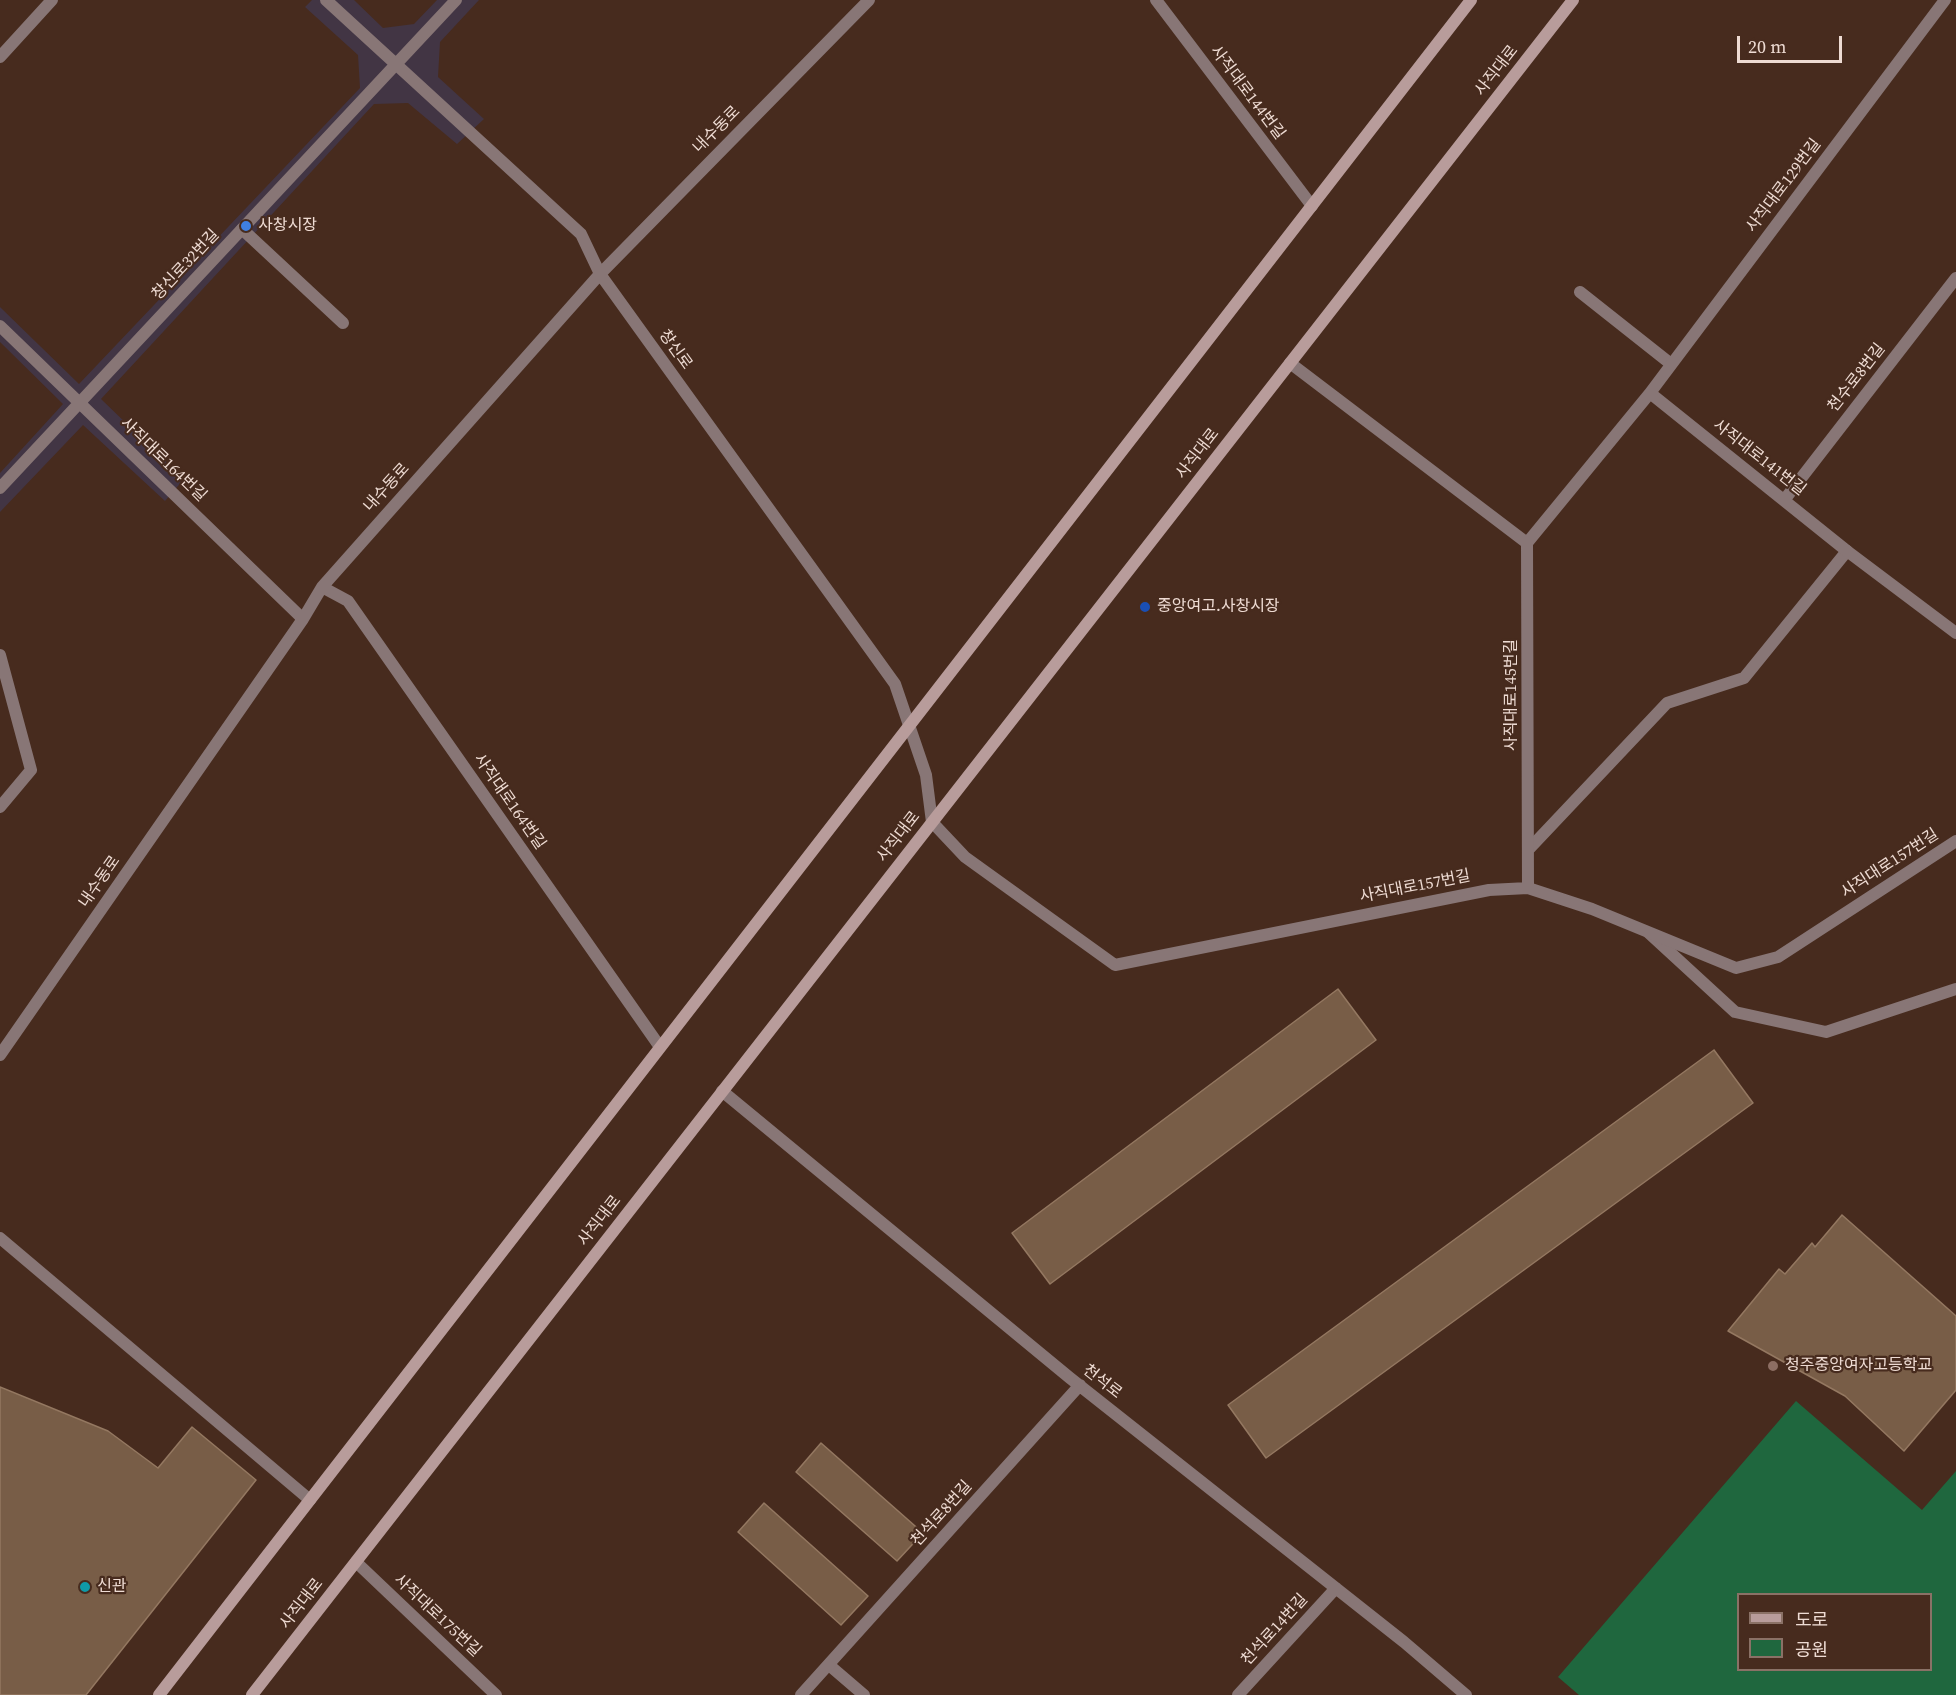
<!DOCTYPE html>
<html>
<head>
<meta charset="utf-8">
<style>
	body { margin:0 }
	#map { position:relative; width:1956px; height:1695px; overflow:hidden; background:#472b1e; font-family:"Source Serif 4","Noto Sans KR",serif }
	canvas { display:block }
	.legend { position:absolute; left:1737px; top:1593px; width:195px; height:78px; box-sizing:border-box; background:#472b1e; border:2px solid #8a7166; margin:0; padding:8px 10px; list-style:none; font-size:18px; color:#eedbd3 }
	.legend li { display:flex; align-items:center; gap:12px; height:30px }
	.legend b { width:30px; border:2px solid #8a7166 }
	.scale { position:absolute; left:1737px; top:36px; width:105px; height:27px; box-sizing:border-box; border:3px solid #eedbd3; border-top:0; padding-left:8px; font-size:18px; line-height:21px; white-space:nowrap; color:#eedbd3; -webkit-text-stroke:4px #472b1e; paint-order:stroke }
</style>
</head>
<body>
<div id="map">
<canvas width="1956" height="1695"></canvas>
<ul class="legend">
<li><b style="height:8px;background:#b89c9b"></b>도로</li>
<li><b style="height:16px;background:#1f673e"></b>공원</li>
</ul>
<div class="scale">20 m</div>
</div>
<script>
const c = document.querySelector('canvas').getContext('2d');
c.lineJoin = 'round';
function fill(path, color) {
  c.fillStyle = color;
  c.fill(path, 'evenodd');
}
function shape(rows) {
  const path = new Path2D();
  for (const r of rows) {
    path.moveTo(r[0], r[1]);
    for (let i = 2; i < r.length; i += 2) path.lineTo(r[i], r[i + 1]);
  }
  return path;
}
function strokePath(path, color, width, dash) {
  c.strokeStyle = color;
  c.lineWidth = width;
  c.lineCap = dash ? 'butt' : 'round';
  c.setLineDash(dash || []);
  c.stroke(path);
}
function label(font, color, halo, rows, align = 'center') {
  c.font = font + ' "Source Serif 4","Noto Sans KR",serif';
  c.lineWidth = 4.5;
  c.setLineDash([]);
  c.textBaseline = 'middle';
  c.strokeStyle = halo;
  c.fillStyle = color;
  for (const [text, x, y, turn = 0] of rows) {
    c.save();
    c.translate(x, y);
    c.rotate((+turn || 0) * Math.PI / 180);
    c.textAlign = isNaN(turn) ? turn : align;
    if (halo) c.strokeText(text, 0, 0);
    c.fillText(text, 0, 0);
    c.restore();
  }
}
const commercial = shape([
	[312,0,354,0,383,28,414,24,437,0,479,0,440,42,438,77,484,119,457,144,408,103,374,104,101,399,184,479,165,501,83,425,0,512,0,473,63,404,0,342,0,307,79,384,360,88,358,55,305,7]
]);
const green = shape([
	[1796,1401,1922,1510,1956,1471,1956,1695,1579,1695,1558,1677],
	[1738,1594,1930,1594,1930,1670,1738,1670]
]);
const building = shape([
	[1338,989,1376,1040,1050,1284,1012,1233,1338,989],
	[1714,1050,1753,1103,1266,1458,1228,1405,1714,1050],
	[1842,1215,1956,1316,1956,1390,1904,1451,1845,1396,1728,1331,1779,1269,1785,1274,1812,1243,1815,1247,1842,1215],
	[0,1387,108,1431,158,1468,192,1427,256,1480,86,1695,0,1695,0,1387],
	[821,1443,923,1533,897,1561,796,1472,821,1443],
	[764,1503,868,1596,841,1625,738,1532,764,1503]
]);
const service = shape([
	[242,229,343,323],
	[1580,292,1671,364],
	[0,655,31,770,0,807],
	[1530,848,1667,703,1744,678,1847,551],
	[1649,933,1735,1012,1826,1032,1956,989],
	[829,1665,864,1695]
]);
const minor = shape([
	[326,0,581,234,600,274,895,684,926,775,932,822,965,857,1115,965,1489,890,1528,888,1592,909,1736,968,1778,957,1956,841],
	[1156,0,1312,206],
	[0,57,52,0],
	[0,326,303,619],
	[1290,363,1527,543,1528,888],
	[1650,393,1847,551,1956,633],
	[0,488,456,0],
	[1785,499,1956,278],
	[1527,543,1650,393,1945,0],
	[322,587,348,601,660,1047],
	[0,1055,303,619,322,587,600,274,869,0],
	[722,1091,1070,1378,1404,1642,1466,1695],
	[0,1238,310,1500],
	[356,1562,496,1695],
	[801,1695,1080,1385],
	[1238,1695,1336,1588]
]);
const secondary = shape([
	[159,1695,1471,0],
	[252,1695,1573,0]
]);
const markers = [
	[246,226,6,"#3f7fe0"],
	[1145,607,6,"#1a4fb4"],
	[1773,1366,6,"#8d6e63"],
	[85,1587,6,"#0f9aa8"]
];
const streetNames = [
	["사직대로",1497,71,-52],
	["사직대로144번길",1247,93,53],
	["내수동로",717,130,-45],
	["사직대로129번길",1784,186,-53],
	["창신로32번길",186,265,-47],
	["창신로",675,350,54],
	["천수로8번길",1857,378,-52],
	["사직대로",1198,454,-52],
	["사직대로141번길",1759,458,38],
	["사직대로164번길",163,460,44],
	["내수동로",387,488,-48],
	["사직대로145번길",1512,695,-90],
	["사직대로164번길",509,802,55],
	["사직대로",899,837,-52],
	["사직대로157번길",1890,864,-33],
	["내수동로",100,882,-55],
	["사직대로157번길",1415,887,-11],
	["사직대로",600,1221,-52],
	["천석로",1102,1382,38],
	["천석로8번길",942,1514,-48],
	["사직대로",302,1604,-52],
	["사직대로175번길",437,1616,43],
	["천석로14번길",1275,1630,-48]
];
const poiNames = [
	["사창시장",258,226],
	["중앙여고.사창시장",1157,607],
	["청주중앙여자고등학교",1785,1366],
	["신관",97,1587]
];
fill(commercial, '#423544');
fill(green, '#1f673e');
fill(building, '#785d47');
strokePath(building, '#947861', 1.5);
strokePath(service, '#887676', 12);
strokePath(minor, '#887676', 12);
strokePath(secondary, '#b89c9b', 12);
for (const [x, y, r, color] of markers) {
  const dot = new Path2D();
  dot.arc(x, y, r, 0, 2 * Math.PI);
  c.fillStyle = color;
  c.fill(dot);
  strokePath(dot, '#472b1e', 2);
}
label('16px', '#eedbd3', '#472b1e', streetNames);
label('16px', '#eedbd3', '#472b1e', poiNames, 'left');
</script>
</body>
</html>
